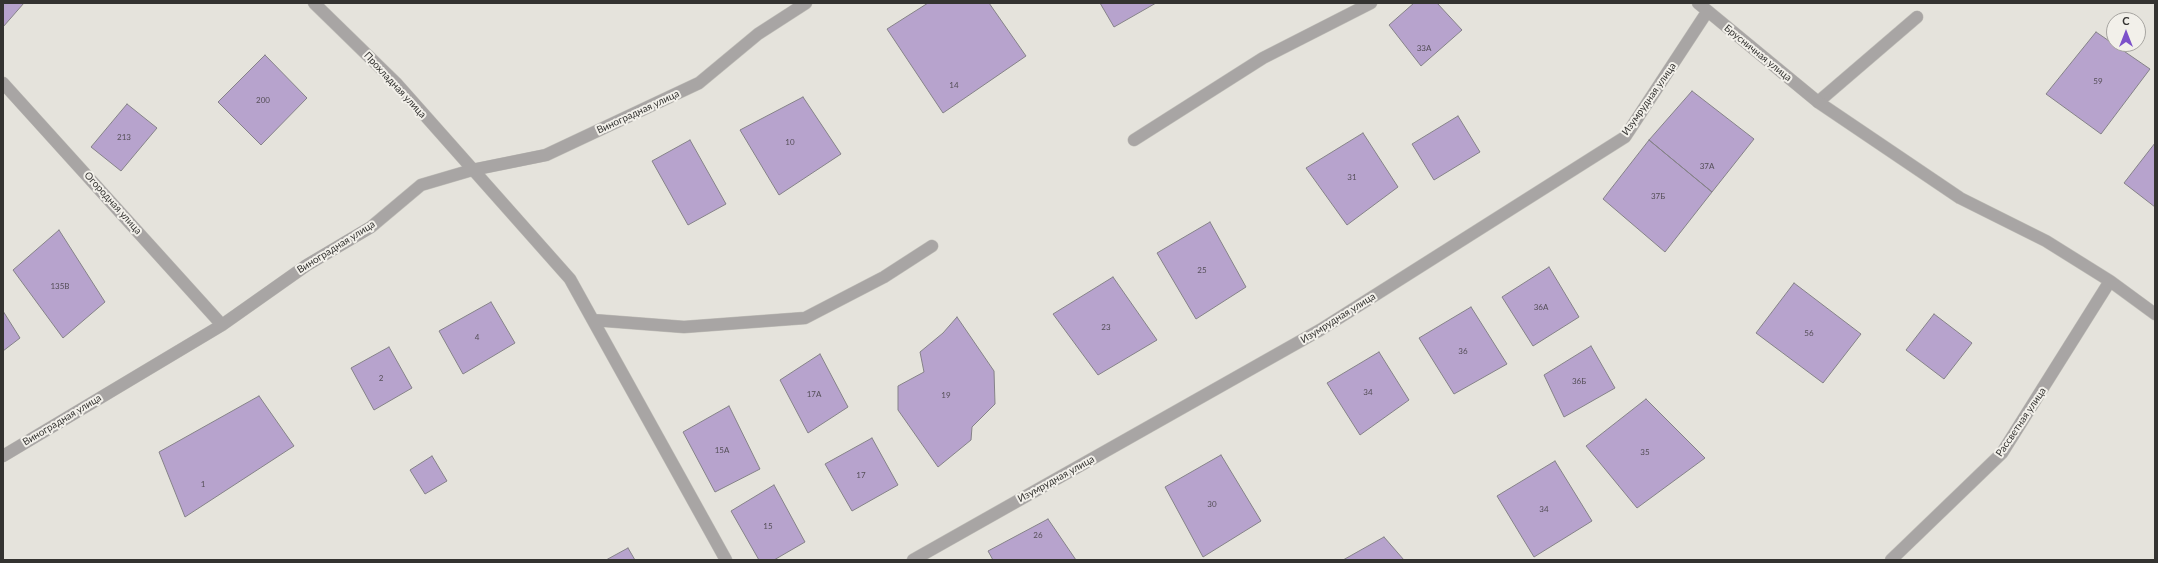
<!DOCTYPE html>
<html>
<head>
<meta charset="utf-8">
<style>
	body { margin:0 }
	#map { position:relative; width:2158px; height:563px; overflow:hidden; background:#e5e3dc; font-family:Lato,sans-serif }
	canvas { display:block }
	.frame { position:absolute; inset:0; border:4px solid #343331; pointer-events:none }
	.north { position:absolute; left:2106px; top:12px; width:40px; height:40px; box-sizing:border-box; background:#f2f0ea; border:1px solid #a6a4a0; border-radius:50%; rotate:0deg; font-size:11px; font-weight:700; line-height:16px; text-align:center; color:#343331 }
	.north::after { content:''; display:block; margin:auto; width:14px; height:18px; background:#7c51ca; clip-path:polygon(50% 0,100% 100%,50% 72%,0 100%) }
</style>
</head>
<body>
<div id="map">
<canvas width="2158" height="563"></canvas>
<div class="frame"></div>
<div class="north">С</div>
</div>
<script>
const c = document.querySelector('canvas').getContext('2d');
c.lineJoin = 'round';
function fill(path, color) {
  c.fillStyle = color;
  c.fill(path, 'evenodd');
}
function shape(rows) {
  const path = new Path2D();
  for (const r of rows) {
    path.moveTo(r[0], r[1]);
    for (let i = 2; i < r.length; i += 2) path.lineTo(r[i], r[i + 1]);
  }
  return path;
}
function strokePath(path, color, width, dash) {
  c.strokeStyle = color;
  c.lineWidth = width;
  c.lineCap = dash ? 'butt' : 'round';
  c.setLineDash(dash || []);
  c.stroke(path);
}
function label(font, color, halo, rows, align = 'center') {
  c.font = font + ' Lato,sans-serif';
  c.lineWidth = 4;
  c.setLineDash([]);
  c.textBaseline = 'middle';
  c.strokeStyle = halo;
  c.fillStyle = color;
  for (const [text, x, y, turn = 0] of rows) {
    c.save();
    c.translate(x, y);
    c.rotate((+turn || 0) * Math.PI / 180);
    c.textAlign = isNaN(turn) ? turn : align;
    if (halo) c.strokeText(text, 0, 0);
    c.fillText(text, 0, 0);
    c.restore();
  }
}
const building = shape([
	[3,3,24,3,3,27,3,3],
	[928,3,989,3,1026,56,943,113,887,29,928,3],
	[1100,3,1156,3,1114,27,1100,3],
	[1414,3,1437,3,1462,30,1421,66,1389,25,1414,3],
	[2096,32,2150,69,2101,134,2046,94,2096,32],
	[265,55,307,98,261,145,218,102,265,55],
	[1692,91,1754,139,1712,192,1649,140,1692,91],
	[803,97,841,154,779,195,740,130,803,97],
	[127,104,157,128,121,171,91,147,127,104],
	[1458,116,1480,152,1434,180,1412,144,1458,116],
	[1363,133,1398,187,1347,225,1306,168,1363,133],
	[690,140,726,204,688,225,652,161,690,140],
	[1649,140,1712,192,1665,252,1603,199,1649,140],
	[2155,143,2155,207,2124,183,2155,143],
	[1210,222,1246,287,1196,319,1157,253,1210,222],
	[59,230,105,302,63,338,13,270,59,230],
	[1549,267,1579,317,1533,346,1502,297,1549,267],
	[1113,277,1157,340,1098,375,1053,314,1113,277],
	[1794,283,1861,334,1823,383,1756,333,1794,283],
	[491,302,515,343,463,374,439,331,491,302],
	[1471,307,1507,364,1454,394,1419,338,1471,307],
	[3,311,20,338,3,351,3,311],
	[1934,314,1972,343,1944,379,1906,350,1934,314],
	[957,317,994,371,995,404,972,427,971,440,938,467,898,410,898,386,924,372,920,352,943,333,957,317],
	[1591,346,1615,388,1564,417,1544,375,1591,346],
	[389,347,412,388,374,410,351,368,389,347],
	[1379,352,1409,400,1360,435,1327,383,1379,352],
	[820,354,848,407,808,433,780,380,820,354],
	[259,396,294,446,185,517,159,452,259,396],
	[1646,399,1705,458,1637,508,1586,446,1646,399],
	[729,406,760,469,715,492,683,432,729,406],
	[872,438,898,485,852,511,825,464,872,438],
	[1221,455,1261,521,1203,557,1165,487,1221,455],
	[432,456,447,481,425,494,410,470,432,456],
	[1555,461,1592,521,1534,557,1497,496,1555,461],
	[774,485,805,542,774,560,759,560,731,511,774,485],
	[1048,519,1076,560,993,560,988,551,1048,519],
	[1384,537,1404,560,1343,560,1384,537],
	[628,548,635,560,606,560,628,548]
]);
const lane = shape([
	[1818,102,1917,17]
]);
const street = shape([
	[314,3,397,84,570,279,726,560],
	[1698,3,1818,102,1960,198,2046,241,2110,281,2155,314],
	[3,83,222,325],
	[1134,140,1263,58,1371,3],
	[593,320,684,327,805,318,884,277,932,246],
	[3,456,222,325,307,265,371,227,421,185,472,170,546,155,699,83,758,34,806,3],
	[913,560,1320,330,1625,137,1707,12],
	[1891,560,2002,453,2110,281]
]);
const numberNames = [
	["33А",1424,48],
	["59",2098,81],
	["14",954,85],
	["200",263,100],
	["213",124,137],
	["10",790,142],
	["37А",1707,166],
	["31",1352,177],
	["37Б",1658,196],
	["25",1202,270],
	["135В",60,286],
	["36А",1541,307],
	["23",1106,327],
	["56",1809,333],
	["4",477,337],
	["36",1463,351],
	["2",381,378],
	["36Б",1579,381],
	["34",1368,392],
	["17А",814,394],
	["19",946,395],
	["15А",722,450],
	["35",1645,452],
	["17",861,475],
	["1",203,484],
	["30",1212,504],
	["34",1544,509],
	["15",768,526],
	["26",1038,535]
];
const streetNames = [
	["Брусничная улица",1758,53,39],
	["Прохладная улица",395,85,47],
	["Изумрудная улица",1649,99,-55],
	["Виноградная улица",638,112,-25],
	["Огородная улица",113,203,48],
	["Виноградная улица",336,247,-32],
	["Изумрудная улица",1338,318,-32],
	["Виноградная улица",62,420,-31],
	["Рассветная улица",2021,422,-56],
	["Изумрудная улица",1056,479,-29]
];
fill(building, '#b7a3cd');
strokePath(building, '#858288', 1);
strokePath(lane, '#c2c0ba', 13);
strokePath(street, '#c2c0ba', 13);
strokePath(lane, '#a8a5a4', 12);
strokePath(street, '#a8a5a4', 12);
label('8px', '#554f58', null, numberNames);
label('10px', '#343331', '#f2f0ea', streetNames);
</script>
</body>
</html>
